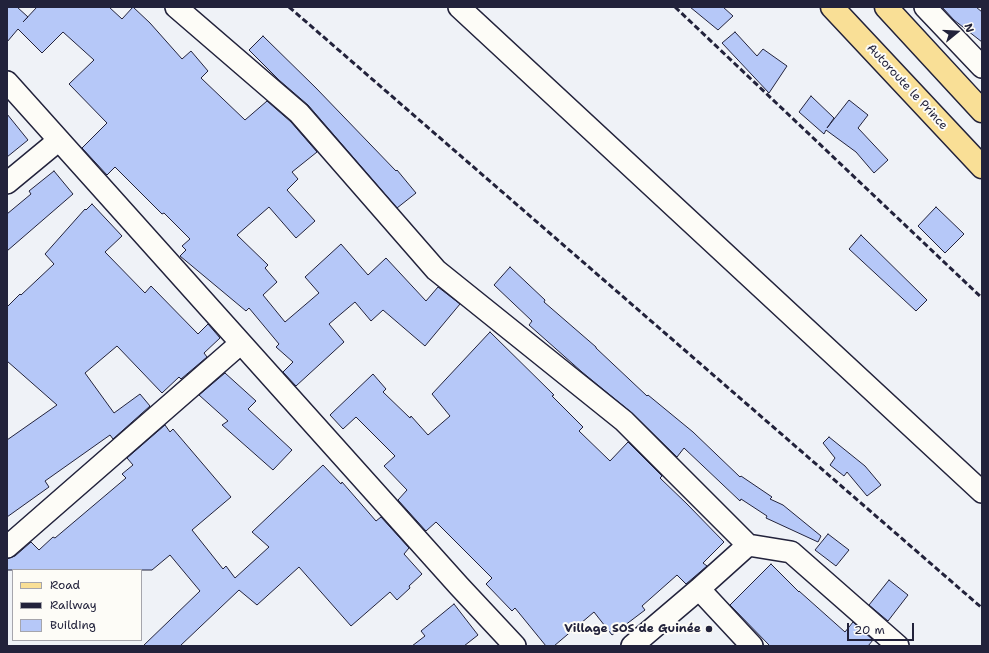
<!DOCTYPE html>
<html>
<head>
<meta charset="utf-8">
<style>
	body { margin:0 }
	#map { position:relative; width:989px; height:653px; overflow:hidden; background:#eff2f7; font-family:"Shantell Sans",sans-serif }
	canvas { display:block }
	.frame { position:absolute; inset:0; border:8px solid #22223b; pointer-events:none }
	.legend { position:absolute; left:12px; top:569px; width:130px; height:72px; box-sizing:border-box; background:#fdfcf7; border:1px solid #a5a5ac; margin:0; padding:5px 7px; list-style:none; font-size:12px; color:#22223b }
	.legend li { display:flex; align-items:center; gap:8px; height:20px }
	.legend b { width:20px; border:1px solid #a5a5ac }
	.north { position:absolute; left:937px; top:12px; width:40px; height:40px; -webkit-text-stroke:3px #fdfcf7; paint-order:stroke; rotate:72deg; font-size:11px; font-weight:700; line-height:16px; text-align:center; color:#22223b }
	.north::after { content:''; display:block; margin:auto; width:14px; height:18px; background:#22223b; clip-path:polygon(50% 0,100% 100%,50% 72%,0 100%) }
	.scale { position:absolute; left:847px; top:623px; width:67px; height:18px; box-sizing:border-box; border:2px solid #22223b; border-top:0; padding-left:5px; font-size:12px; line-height:14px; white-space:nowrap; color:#22223b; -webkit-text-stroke:3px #fdfcf7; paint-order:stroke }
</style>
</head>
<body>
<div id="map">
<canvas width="989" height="653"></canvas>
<div class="frame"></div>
<ul class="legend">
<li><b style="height:5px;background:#f9df96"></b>Road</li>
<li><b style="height:5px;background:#22223b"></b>Railway</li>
<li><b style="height:11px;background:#b6c8f8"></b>Building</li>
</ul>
<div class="north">N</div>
<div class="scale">20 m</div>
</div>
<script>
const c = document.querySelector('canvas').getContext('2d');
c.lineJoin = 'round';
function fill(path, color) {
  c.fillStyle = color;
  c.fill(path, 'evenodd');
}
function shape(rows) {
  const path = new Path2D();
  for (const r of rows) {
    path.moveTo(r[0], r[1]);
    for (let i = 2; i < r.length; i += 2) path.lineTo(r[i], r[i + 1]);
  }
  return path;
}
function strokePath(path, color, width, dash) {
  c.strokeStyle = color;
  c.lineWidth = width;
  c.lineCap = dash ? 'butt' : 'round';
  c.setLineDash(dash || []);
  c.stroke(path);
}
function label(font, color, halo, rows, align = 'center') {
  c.font = font + ' "Shantell Sans",sans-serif';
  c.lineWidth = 4;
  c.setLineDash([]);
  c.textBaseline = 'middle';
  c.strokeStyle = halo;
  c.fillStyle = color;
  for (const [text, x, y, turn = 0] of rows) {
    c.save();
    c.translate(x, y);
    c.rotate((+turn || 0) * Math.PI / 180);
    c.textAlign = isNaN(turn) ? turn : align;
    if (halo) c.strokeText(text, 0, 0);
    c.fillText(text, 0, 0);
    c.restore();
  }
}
const building = shape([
	[7,7,17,7,28,17,23,22,37,7,109,7,122,19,133,7,150,23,182,59,191,51,208,71,201,78,245,120,267,101,291,122,317,152,292,172,298,179,287,190,315,221,296,238,269,207,237,235,268,265,265,268,277,282,263,295,285,322,319,293,305,277,341,244,368,275,386,258,426,301,438,287,460,304,425,346,383,310,371,321,355,302,329,324,344,342,296,386,283,372,293,362,276,347,279,344,249,308,246,311,180,256,186,250,182,246,190,239,164,213,162,214,115,167,107,175,82,148,107,123,69,84,94,60,63,32,42,53,18,29,7,42,7,7],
	[690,7,723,7,733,16,718,30,690,7],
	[942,7,976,7,982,12,982,42,954,20,942,7],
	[735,32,757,56,763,49,787,66,769,93,722,43,735,32],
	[263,36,316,88,396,171,397,170,416,193,397,208,308,105,279,80,249,50,263,36],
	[811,96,834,118,827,128,849,100,868,115,858,128,888,160,874,173,856,152,826,130,824,134,799,112,811,96],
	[7,114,28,140,7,157,7,114],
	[54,171,73,194,7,251,7,214,31,194,29,191,54,171],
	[92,204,122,236,105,252,145,293,151,286,198,334,208,324,220,338,204,353,207,357,181,379,179,377,162,393,117,346,85,373,114,413,140,394,150,406,113,439,110,435,45,481,49,487,7,517,7,440,57,405,7,361,7,307,20,294,21,295,54,264,45,254,85,209,86,210,92,204],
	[936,207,964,234,945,253,918,226,936,207],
	[861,235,927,300,916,311,849,249,861,235],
	[510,267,545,300,544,302,596,347,596,348,647,396,648,395,693,432,740,477,741,476,772,497,770,499,783,505,821,536,818,542,766,518,767,516,741,499,740,501,684,448,677,457,632,413,582,372,529,325,532,321,494,285,510,267],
	[490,332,554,395,552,396,583,427,579,431,610,461,628,442,662,476,660,478,687,504,724,542,703,563,707,566,686,584,677,575,642,606,645,610,612,635,594,612,554,646,546,646,515,608,512,611,486,584,492,578,436,522,426,531,398,500,407,490,384,466,395,456,356,417,343,429,330,415,373,374,386,389,383,392,410,418,411,416,428,435,450,416,432,394,490,332],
	[225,373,256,401,248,409,292,450,273,470,222,425,228,421,199,395,225,373],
	[165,425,170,432,173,429,231,497,192,530,223,569,226,566,235,578,269,547,252,532,323,465,341,484,342,482,376,521,381,517,409,548,404,554,422,574,409,586,410,588,397,600,390,592,351,626,299,567,257,605,239,590,180,646,143,646,200,591,170,555,152,570,7,570,7,559,15,556,31,542,39,550,53,537,55,538,126,478,122,474,133,465,127,458,165,425],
	[829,437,865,466,881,485,867,496,847,472,844,476,830,465,835,458,823,443,829,437],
	[828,534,849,550,836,566,815,550,828,534],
	[771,564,799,592,799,591,845,632,853,622,873,640,868,646,770,646,730,605,771,564],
	[889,580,908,595,888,621,869,605,889,580],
	[454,604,478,635,464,646,412,646,425,636,421,631,454,604]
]);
const street = shape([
	[176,7,299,113,436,270,624,421,748,545,791,552,898,646],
	[459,7,982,492],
	[925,7,982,67],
	[7,82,459,586,515,646],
	[7,183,59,140],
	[7,547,241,343],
	[699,589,752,646],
	[632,646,699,589,748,545]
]);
const primary = shape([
	[832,7,982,167],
	[886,7,982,111]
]);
const rail = shape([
	[289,7,982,608],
	[675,7,982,298]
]);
const markers = [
	[709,629,4,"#22223b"]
];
const streetNames = [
	["Autoroute le Prince",907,87,47]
];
const poiNames = [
	["Village SOS de Guinée",701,629]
];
fill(building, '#b6c8f8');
strokePath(building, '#22223b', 1);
strokePath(street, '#22223b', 24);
strokePath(primary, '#22223b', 25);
strokePath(street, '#fdfcf7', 21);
strokePath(primary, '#f9df96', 22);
strokePath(rail, '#22223b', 3, [6, 3]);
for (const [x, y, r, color] of markers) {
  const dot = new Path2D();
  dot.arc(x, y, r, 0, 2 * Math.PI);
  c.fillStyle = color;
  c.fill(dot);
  strokePath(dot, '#fdfcf7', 1.5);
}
label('12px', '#22223b', '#fdfcf7', streetNames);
label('bold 12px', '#22223b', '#fdfcf7', poiNames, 'right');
</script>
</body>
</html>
